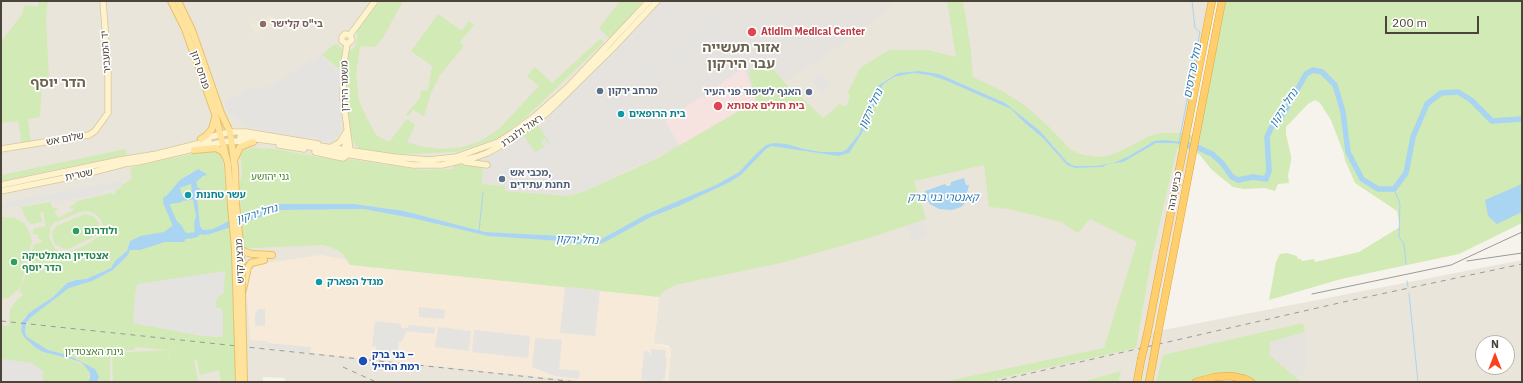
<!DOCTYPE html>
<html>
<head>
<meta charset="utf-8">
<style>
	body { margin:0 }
	#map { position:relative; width:1523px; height:383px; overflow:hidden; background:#f6f3ec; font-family:"IBM Plex Sans",sans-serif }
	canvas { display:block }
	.frame { position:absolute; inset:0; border:2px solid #4b4439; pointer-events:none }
	.north { position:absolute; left:1475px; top:335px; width:40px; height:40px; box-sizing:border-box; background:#fff; border:1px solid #b7b4b0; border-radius:50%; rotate:0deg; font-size:11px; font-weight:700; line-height:16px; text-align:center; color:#4b4439 }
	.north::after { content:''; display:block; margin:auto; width:14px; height:18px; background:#fc3f1d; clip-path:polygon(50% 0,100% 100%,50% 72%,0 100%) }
	.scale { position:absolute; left:1385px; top:16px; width:94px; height:18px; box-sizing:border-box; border:2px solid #4b4439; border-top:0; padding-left:5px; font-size:12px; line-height:14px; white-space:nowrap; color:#4b4439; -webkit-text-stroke:3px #fff; paint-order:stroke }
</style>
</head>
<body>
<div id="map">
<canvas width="1523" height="383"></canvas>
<div class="frame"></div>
<div class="north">N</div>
<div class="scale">200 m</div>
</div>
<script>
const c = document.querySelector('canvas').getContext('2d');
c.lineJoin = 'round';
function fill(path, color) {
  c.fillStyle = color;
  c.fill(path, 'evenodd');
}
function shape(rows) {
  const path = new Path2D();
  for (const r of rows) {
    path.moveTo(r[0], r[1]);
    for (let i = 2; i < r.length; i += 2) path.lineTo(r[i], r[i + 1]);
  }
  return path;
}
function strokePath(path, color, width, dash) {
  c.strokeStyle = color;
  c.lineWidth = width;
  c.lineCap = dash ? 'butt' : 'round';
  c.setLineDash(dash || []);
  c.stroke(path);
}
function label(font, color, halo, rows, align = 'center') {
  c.font = font + ' "IBM Plex Sans","Noto Sans Hebrew",sans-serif';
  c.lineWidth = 3.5;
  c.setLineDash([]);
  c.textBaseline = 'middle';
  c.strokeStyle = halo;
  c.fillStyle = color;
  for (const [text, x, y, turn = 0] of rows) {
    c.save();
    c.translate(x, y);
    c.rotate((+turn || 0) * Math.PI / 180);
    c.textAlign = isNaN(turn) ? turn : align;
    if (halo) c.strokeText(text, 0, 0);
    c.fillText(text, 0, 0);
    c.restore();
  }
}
const residential = shape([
	[1,1,1216,1,1189,138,1190,146,1153,332,1522,260,1522,382,668,382,671,349,669,346,654,343,659,297,350,265,249,274,247,295,267,341,267,348,596,382,285,382,285,378,263,377,263,382,1,382],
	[1483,343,1507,343,1507,367,1483,367]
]);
const commercial = shape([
	[321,255,348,260,350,265,659,297,654,343,671,348,668,382,596,382,531,376,267,348,267,341,250,340,247,295,249,274,251,270,259,264]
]);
const industrial = shape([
	[654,1,896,1,883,12,817,62,789,78,756,101,680,146,582,191,568,196,506,191,506,185,482,183,484,166,463,158,486,150,499,144,587,71],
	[1305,332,1307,336,1306,367,1302,375,1296,377,1269,356,1269,342]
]);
const education = shape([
	[271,15,276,24,255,34,250,25]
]);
const medical = shape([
	[744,68,756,101,680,146,665,121]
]);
const green = shape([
	[39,1,48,1,46,16,49,81,42,82,40,117,28,119,31,143,22,145,18,121,1,123,1,42,22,14,25,5,38,7],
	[380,1,403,1,384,36,375,47,360,46,356,75,359,101,367,118,376,135,389,142,407,119,415,125,407,142,419,146,441,149,462,147,481,141,499,129,539,86,527,76,535,67,552,83,600,39,604,42,523,120,498,138,457,152,403,154,381,153,359,149,354,143,349,129,346,110,348,51,354,48,357,41,357,30],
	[620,1,643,1,611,37,609,38,599,28],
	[947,1,963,1,971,51,973,77,1002,91,1024,105,1045,123,1071,150,1083,155,1097,157,1107,156,1121,151,1149,136,1161,133,1180,133,1199,137,1226,1,1522,1,1522,223,1459,254,1341,279,1269,300,1276,262,1280,254,1287,253,1297,256,1298,259,1301,259,1302,261,1314,259,1315,262,1359,252,1400,227,1397,211,1355,183,1345,160,1344,154,1331,120,1320,103,1315,100,1308,104,1286,127,1286,134,1291,156,1291,161,1288,175,1289,183,1278,184,1275,191,1265,188,1244,189,1233,187,1212,170,1199,154,1187,149,1177,148,1150,266,1136,348,983,382,943,382,1104,348,1137,242,1090,219,1078,233,1061,222,1009,209,989,207,984,165,914,181,926,219,869,238,781,263,675,285,664,291,659,297,350,265,342,253,333,248,323,245,233,249,237,380,225,382,221,382,219,370,200,375,197,360,194,360,198,382,113,382,112,353,168,350,170,364,187,361,170,364,169,350,135,347,135,349,132,350,110,352,110,382,97,382,99,379,95,369,68,355,48,350,27,337,25,329,30,318,69,288,92,281,115,269,128,255,133,240,130,241,127,251,115,261,111,268,86,279,76,280,67,283,53,297,29,313,24,318,21,327,24,337,36,348,43,352,68,358,85,366,90,373,88,382,1,382,1,325,9,326,10,310,15,302,23,295,19,291,24,280,33,247,35,244,42,242,41,239,38,239,38,235,33,234,33,229,46,226,43,212,40,213,42,222,31,224,27,220,21,207,50,202,53,209,56,208,58,210,54,211,58,218,74,210,73,208,69,209,69,207,75,204,77,201,112,193,114,196,116,190,122,187,122,184,126,183,132,178,130,170,132,167,211,150,216,151,222,156,228,206,241,201,239,189,242,171,240,153,244,150,254,148,274,149,341,161,348,159,422,170,452,169,454,169,453,166,468,163,483,166,482,184,505,186,505,191,567,196,583,192,658,158,756,101,749,71,767,62,790,89,794,90,823,118,840,104,843,106,847,105,850,96,848,92,860,68,889,50,928,50,956,57],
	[919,71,939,74,1005,103,1040,131,1067,162,1074,166,1097,166,1116,162,1129,156,1150,143,1165,140,1180,144,1171,143,1156,143,1123,162,1108,164,1101,167,1075,168,1067,165,1043,138,1025,123,1011,109,946,80,929,75,913,73,894,77,883,84,866,126,859,139,849,153,838,156,771,146,766,149,741,175,730,182,679,206,651,217,602,243,584,245,560,241,488,236,412,218,363,209,281,210,204,235,194,223,196,216,191,190,201,192,197,198,200,226,203,230,213,229,243,214,278,204,354,204,404,211,485,232,562,236,595,242,598,241,645,215,716,186,739,172,754,156,766,145,773,143,822,152,842,152,847,149,859,134,883,81,898,73],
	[202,170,205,173,206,176,203,176,195,182,180,188,176,186,180,180,193,171],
	[89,211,97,215,101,220,103,226,102,232,100,236,88,244,69,252,60,252,54,248,49,237,51,226,54,223,80,212],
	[224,271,224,292,217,298,215,304,223,337,203,336,133,323],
	[438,14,462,31,469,21,474,25,460,42,464,46,440,75,431,93,424,116,413,110,408,116,406,114,420,98,421,91,428,90,432,66,411,51],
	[337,44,343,50,343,72,322,55,332,46],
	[536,122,550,143,534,153,534,151,523,134],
	[126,149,126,155,1,181,1,175],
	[85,214,93,216,99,223,98,232,96,236,68,249,64,249,56,245,54,242,52,233,56,226],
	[1,217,15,218,24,223,28,229,32,241,22,283,19,289,8,298,1,299],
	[1303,323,1305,332,1270,342,1269,355,1301,382,1256,382,1250,379,1199,379,1192,382,1156,382,1163,355],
	[1121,371,1118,382,1082,382]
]);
const parking = shape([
	[713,18,721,30,583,130,578,123],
	[320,55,342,73,341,116,340,123,341,131,335,138,320,141,318,138,310,137,307,139,266,131,248,126,229,113,224,102,251,88,259,89,269,86],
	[819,73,830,84,823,92,811,81],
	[573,134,575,137,562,146,533,163,528,162,532,156,545,148,541,141,545,139,550,145,557,141,559,144],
	[593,164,603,182,583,191,575,172],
	[121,181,122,187,102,192,101,194,56,202,45,199,45,201,1,210,1,203],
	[923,221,927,236,912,240,908,226],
	[225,271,224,292,217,298,215,304,216,308,220,308,223,312,223,337,203,336,133,323,135,295,137,284],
	[565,287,600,290,595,336,560,333],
	[419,307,445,310,444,319,419,317],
	[260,309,265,309,265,326,255,326,255,315,257,310],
	[375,321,401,324,401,328,408,328,409,325,435,328,434,334,406,331,403,340,399,342,398,352,395,352,394,355,377,352,375,346,372,346],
	[438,327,471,331,469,351,435,347],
	[474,330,530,336,528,358,472,352],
	[535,338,562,340,559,369,580,371,579,379,555,376,532,367],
	[267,343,311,347,310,353,267,348],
	[651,349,666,350,665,357,667,357,665,378,661,382,641,380,644,351,650,352,649,355,651,355],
	[1,359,34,363,34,365,43,370,43,382,1,382]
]);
const water = shape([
	[919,71,939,74,1005,103,1040,131,1067,162,1074,166,1097,166,1116,162,1129,156,1154,141,1165,140,1181,142,1181,144,1171,143,1156,143,1123,162,1108,164,1102,167,1075,168,1067,165,1043,138,1025,123,1011,109,945,80,929,75,913,73,894,77,883,84,866,126,859,138,849,153,838,156,771,146,766,149,741,175,730,182,679,206,651,217,605,242,597,245,584,245,560,241,488,236,412,218,363,209,281,210,210,234,204,235,195,233,194,223,196,216,191,190,198,187,201,190,197,198,200,226,203,230,213,229,243,214,278,204,354,204,404,211,485,232,562,236,595,242,598,241,645,215,716,185,739,172,754,156,766,145,773,143,786,144,804,149,822,152,842,152,847,149,859,134,875,90,879,85,898,73],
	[198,169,205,173,207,175,203,176,196,182,180,188,183,200,182,202,165,205,164,199,180,180],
	[964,178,966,185,969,185,967,193,972,196,961,207,952,210,939,209,930,204,925,197,926,196,925,191,945,184,947,186,950,186,951,182],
	[1522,184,1522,212,1497,224,1488,216,1485,200],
	[173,217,182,226,187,236,184,242,165,242,140,250,130,250,128,255,113,270,92,281,69,288,30,318,26,324,25,332,27,337,48,350,68,355,95,369,99,377,97,382,88,382,90,378,90,373,85,366,80,362,68,358,43,352,36,348,24,337,21,330,22,322,29,313,53,297,67,283,76,280,86,279,111,268,115,261,127,251,130,241,141,236,164,232,172,226,174,221]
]);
const stream = shape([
	[1179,142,1200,32,1195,28,1192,1],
	[1394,189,1400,204,1399,237,1404,244,1406,264],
	[479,231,483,192],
	[1407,281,1408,287],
	[1409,293,1418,382]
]);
const canal = shape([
	[179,198,185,199,196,197]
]);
const river = shape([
	[1182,144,1199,148,1212,154,1222,163,1232,177,1238,180,1253,177,1266,179,1269,171,1267,137,1271,128,1284,113,1306,74,1313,70,1322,72,1335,85,1343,112,1348,152,1362,179,1378,189,1394,189,1406,173,1413,137,1427,104,1441,93,1458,92,1471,100,1492,121,1522,119],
	[190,178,194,184,195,196],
	[166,199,166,203,175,224],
	[181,233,187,236,195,235,199,232]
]);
const secondaryTunnel = shape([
	[209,141,226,137,240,137]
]);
const secondary = shape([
	[350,35,375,1],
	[347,44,342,41,342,37,345,34,350,35],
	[347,44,352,40,350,35],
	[346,132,345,149,346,153],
	[240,137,297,144,333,152,413,165,442,165,476,157,487,153,513,139,548,112,614,47,657,1],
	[202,139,230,132,246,132,318,144],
	[279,145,304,149],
	[313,145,394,157,429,160,456,157,498,142,512,133,535,116,569,86,649,1],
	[332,147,340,142,345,134],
	[1,149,89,135,95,131,108,113,108,68,103,1],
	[315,152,343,158,346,156,350,150,343,98,344,63,347,44],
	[465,162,487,165],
	[122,164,138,162,223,142,232,141,253,142],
	[1,185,120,160,157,154,209,141],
	[1,191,85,174,124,164]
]);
const primary = shape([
	[171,1,185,29,215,114,228,164,231,206],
	[178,1,192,30,221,113,230,132,235,168,236,204],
	[201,139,207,135,212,129,215,118],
	[194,150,216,148,223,152,225,156],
	[235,158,240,147,253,142],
	[241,249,245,252,252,254,272,255],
	[243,290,248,267,251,263,264,260]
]);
const highway = shape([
	[1158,333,1222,1],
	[1147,335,1212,1],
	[1137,382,1141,360],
	[1149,382,1153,361],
	[1196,382,1215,377,1231,376,1245,379,1251,382]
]);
const tram = shape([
	[1467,261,1522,253],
	[1312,294,1451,265,1522,232]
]);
const rail = shape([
	[1,321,577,382],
	[343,367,376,382],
	[992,382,1348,301,1522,264]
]);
const primaryBridge = shape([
	[236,204,241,254,244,382],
	[231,206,235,249,239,382]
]);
const highwayBridge = shape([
	[1141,360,1147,335],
	[1153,361,1158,333]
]);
const markers = [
	[263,24,4,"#8d6e63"],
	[752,32,5,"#e0444e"],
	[600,91,4,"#5c6f8a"],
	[809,92,4,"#5c6f8a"],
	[718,106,5,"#e0444e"],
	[621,114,4,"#0f9aa8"],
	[502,179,4,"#5c6f8a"],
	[188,195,4,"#0f9aa8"],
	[76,231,4,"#2e9e5b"],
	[14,262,4,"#2e9e5b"],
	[319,282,4,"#0f9aa8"],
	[363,361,5,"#1a4fb4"]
];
const educationNames = [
	["בי\"ס קלישר",271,24]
];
const healthNames = [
	["Atidim Medical Center",761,32],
	["בית חולים אסותא",727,106]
];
const streetNames = [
	["יד המעביר",106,52,-94],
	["פנחס רוזן",200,70,71],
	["משמר הירדן",345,86,-91],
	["ראול ולנברג",522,131,-35],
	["שלום אש",65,139,-10],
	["שטרית",79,175,-12],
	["כביש גהה",1175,191,-79],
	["מבצע קדש",240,261,-92]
];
const serviceNames = [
	["מרחב ירקון",608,91],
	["האגף לשיפור פני העיר",801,92,"right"],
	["מכבי אש,",510,173],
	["תחנת עתידים",510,185]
];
const cultureNames = [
	["בית הרופאים",629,114],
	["עשר טחנות",196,195],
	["מגדל הפארק",327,282]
];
const parkNames = [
	["גני יהושע",270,177],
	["גינת האצטדיון",94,352]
];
const leisureNames = [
	["ולודרום",84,231],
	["אצטדיון האתלטיקה",22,256],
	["הדר יוסף",22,268]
];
const transitNames = [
	["בני ברק –",372,355],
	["רמת החייל",372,367]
];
const waterNames = [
	["נחל פרדסים",1193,71,-79],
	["נחל ירקון",1284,108,-57],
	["נחל ירקון",871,109,-65],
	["קאנטרי בני ברק",943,198],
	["נחל ירקון",257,214,-17],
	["נחל ירקון",577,240,2]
];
const districtNames = [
	["אזור תעשייה",741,48],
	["עבר הירקון",741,64],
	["הדר יוסף",58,83]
];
fill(residential, '#eae5da');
fill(commercial, '#f7ead8');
fill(industrial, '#e6e2dd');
fill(education, '#efe8d6');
fill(medical, '#f6e3e0');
fill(green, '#d2eab5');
fill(parking, '#e5e3e0');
fill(water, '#a9d4f2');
strokePath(stream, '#a9d4f2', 1);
strokePath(canal, '#a9d4f2', 3.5);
strokePath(river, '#a9d4f2', 5.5);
strokePath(secondaryTunnel, '#d4d0c8', 5.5, [5.5, 3]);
strokePath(secondary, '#d6c79b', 7);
strokePath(primary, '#e6c16a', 8);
strokePath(highway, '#e0a43c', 8);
strokePath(secondary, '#fff3cd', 5.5);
strokePath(primary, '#ffe39c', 6);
strokePath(highway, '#ffcf6e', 7);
strokePath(tram, '#9a9a9a', 1);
strokePath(rail, '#9a9a9a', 1, [5, 5]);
strokePath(primaryBridge, '#e6c16a', 8, []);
strokePath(highwayBridge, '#e0a43c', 8, []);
strokePath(primaryBridge, '#ffe39c', 6);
strokePath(highwayBridge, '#ffcf6e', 7);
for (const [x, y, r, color] of markers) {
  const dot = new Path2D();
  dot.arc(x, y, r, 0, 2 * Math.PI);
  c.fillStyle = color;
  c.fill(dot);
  strokePath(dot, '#fff', 1.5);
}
label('bold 10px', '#785e54', '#fff', educationNames, 'left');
label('bold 10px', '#be3a42', '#fff', healthNames, 'left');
label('10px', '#4b4439', '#fff', streetNames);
label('bold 10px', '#4e5e75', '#fff', serviceNames, 'left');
label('bold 10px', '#0d838f', '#fff', cultureNames, 'left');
label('10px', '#4a7f2a', '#fff', parkNames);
label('bold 10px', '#27864d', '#fff', leisureNames, 'left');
label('bold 10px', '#164399', '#fff', transitNames, 'left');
label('italic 11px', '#2e7ab2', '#fff', waterNames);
label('bold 14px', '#6e6250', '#fff', districtNames);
</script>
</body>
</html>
